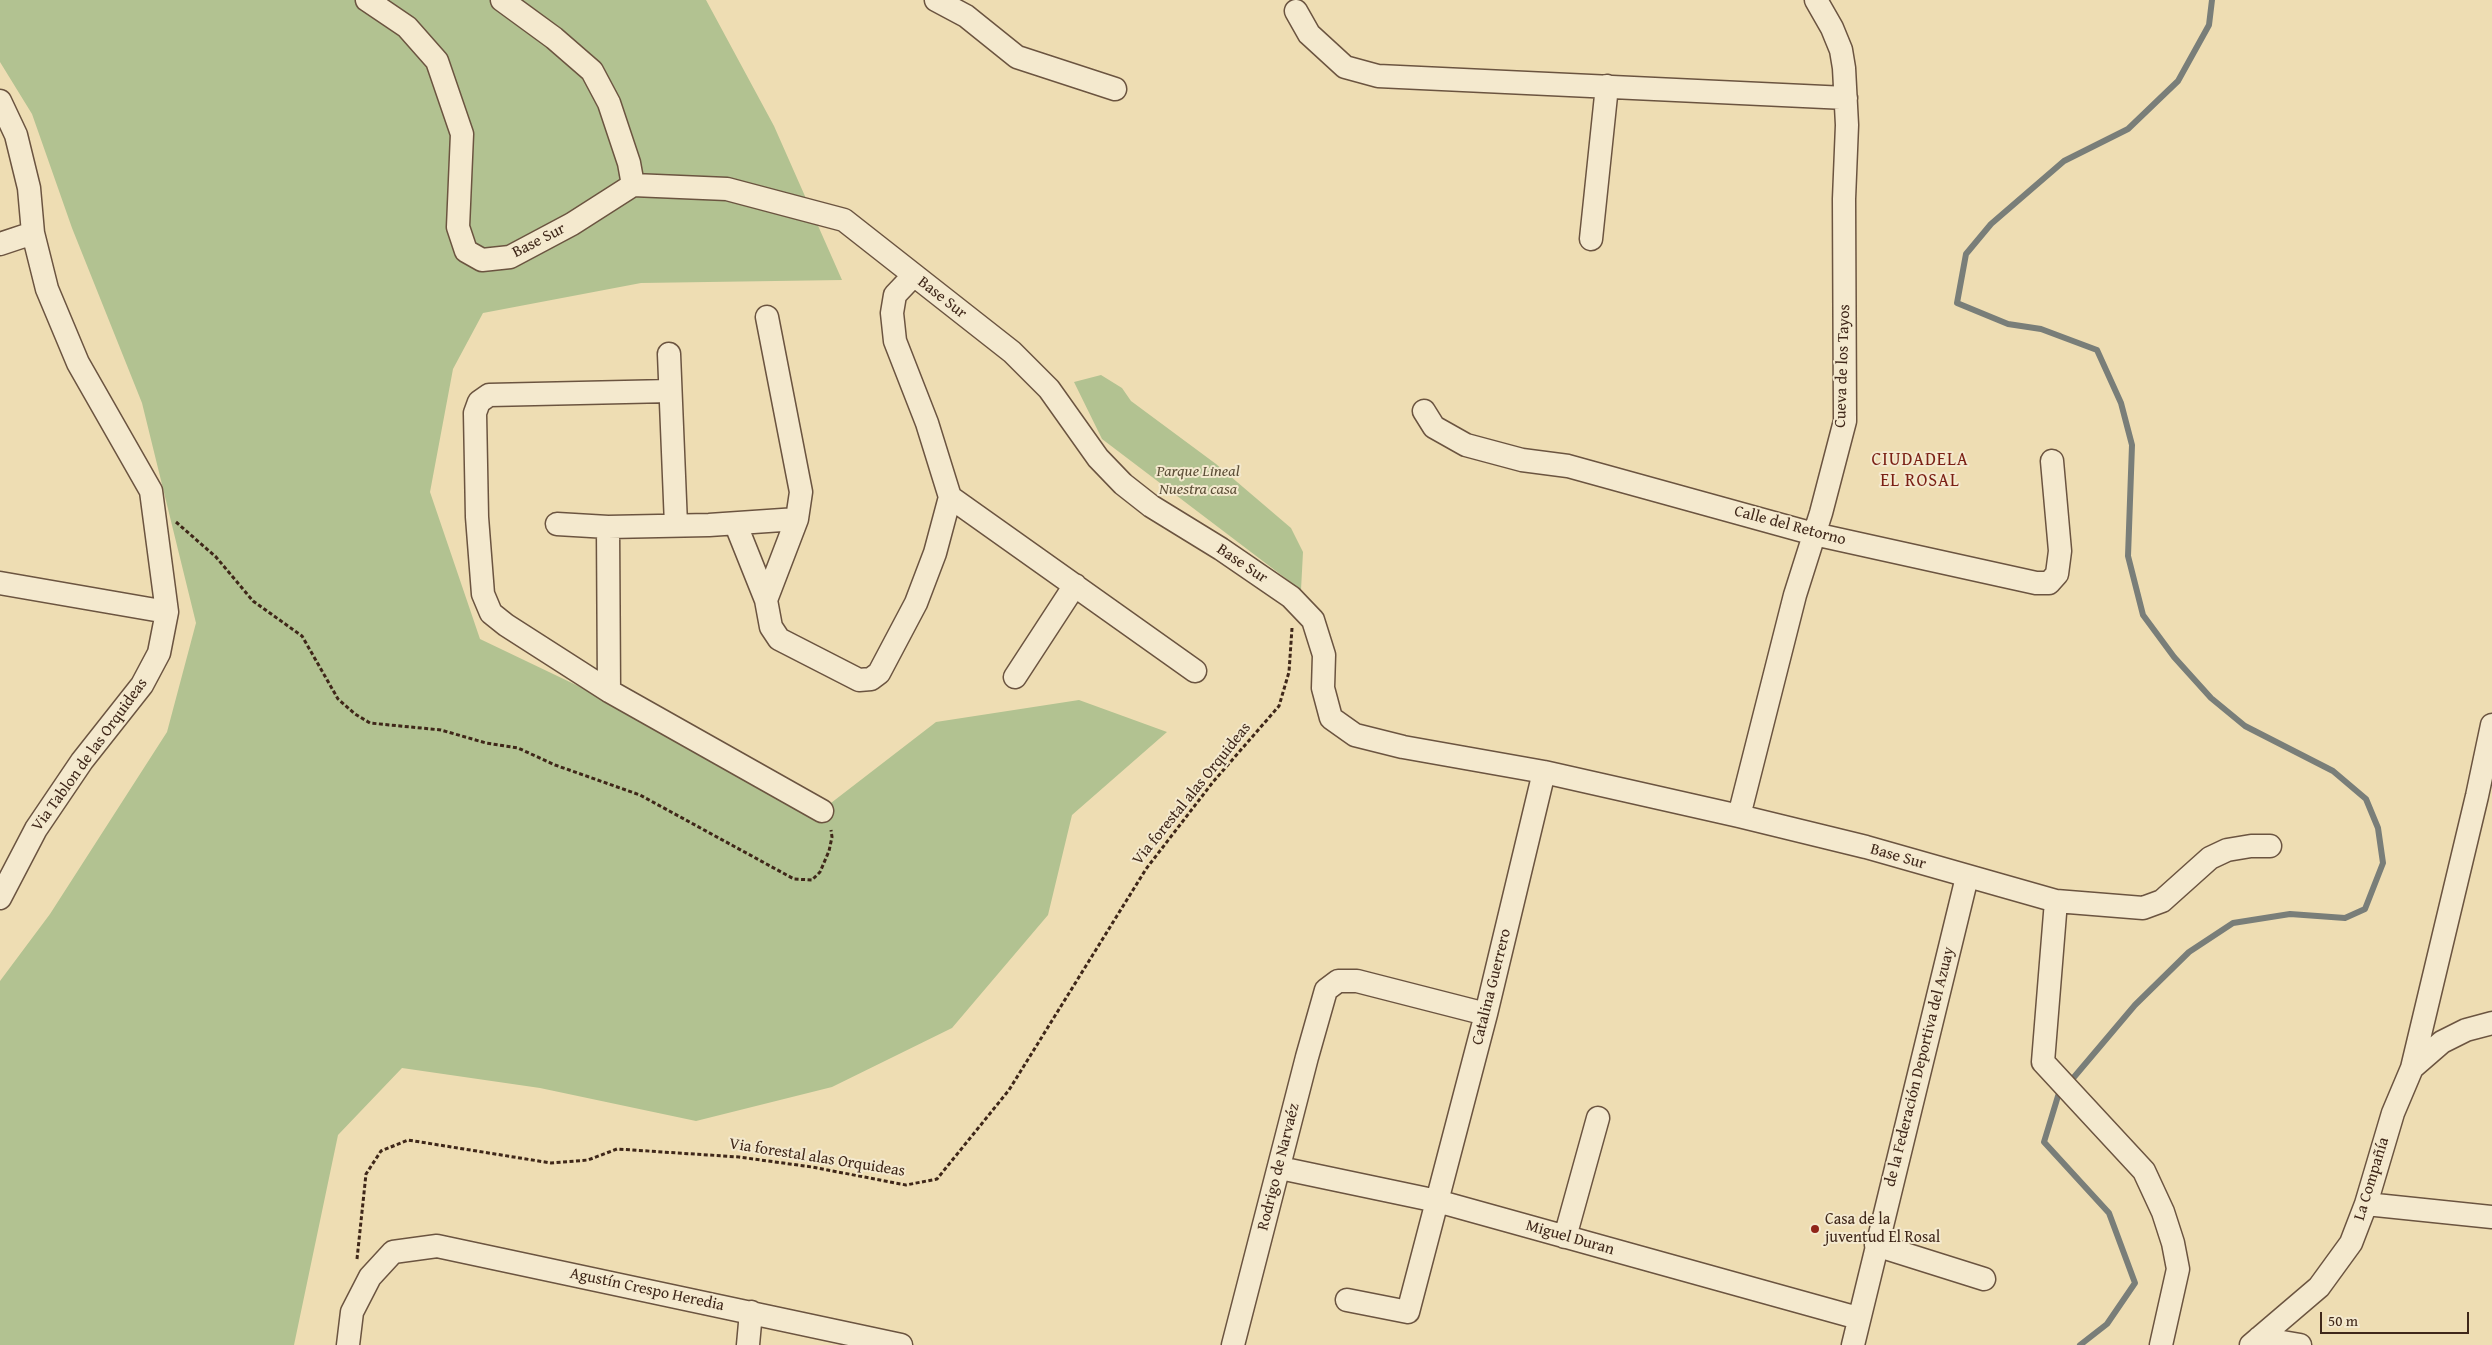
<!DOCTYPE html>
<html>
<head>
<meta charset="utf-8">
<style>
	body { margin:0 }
	#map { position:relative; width:2492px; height:1345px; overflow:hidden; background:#eeddb3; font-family:"Gentium Book Plus",serif }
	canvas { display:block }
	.scale { position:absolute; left:2320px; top:1312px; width:149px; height:22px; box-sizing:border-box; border:2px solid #3f2719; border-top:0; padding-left:6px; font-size:15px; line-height:18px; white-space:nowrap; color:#3f2719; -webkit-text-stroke:4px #f4e9ce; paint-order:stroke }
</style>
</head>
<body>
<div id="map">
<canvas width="2492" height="1345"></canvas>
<div class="scale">50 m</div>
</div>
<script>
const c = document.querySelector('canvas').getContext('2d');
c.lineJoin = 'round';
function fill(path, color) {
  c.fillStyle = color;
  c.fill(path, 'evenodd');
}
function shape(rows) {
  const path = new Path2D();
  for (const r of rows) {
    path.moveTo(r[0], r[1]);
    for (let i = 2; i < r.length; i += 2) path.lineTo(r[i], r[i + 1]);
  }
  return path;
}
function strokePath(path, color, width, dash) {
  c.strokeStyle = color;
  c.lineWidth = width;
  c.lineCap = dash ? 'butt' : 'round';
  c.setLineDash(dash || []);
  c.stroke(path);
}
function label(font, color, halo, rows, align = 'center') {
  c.font = font + ' "Gentium Book Plus",serif';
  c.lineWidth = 4;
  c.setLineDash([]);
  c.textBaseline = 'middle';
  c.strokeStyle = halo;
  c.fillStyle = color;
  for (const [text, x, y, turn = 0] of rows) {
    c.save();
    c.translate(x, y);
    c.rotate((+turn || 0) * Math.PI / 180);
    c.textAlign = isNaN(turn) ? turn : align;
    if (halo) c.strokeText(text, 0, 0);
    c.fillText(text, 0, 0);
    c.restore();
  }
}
const green = shape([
	[0,0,706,0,774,126,842,280,641,283,483,313,453,369,430,492,480,639,641,716,818,813,936,722,1079,700,1167,732,1072,815,1048,915,952,1028,832,1087,696,1121,540,1088,402,1068,338,1135,294,1345,0,1345,0,981,50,914,167,732,196,623,142,403,72,228,32,114,0,62],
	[1101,375,1122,388,1131,401,1216,464,1291,528,1303,552,1301,590,1102,439,1074,382]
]);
const stream = shape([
	[2080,1345,2107,1324,2135,1283,2109,1213,2044,1142,2058,1096,2135,1005,2189,952,2233,923,2290,914,2345,918,2365,909,2383,863,2378,828,2366,799,2333,771,2245,726,2211,698,2174,657,2143,615,2128,556,2132,445,2121,403,2097,350,2041,329,2008,324,1957,303,1966,254,1991,224,2064,161,2128,129,2178,81,2209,25,2212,0]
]);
const path = shape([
	[176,522,216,557,253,601,302,636,338,699,355,714,370,723,441,730,486,743,518,748,555,765,640,795,794,879,812,880,820,872,829,851,832,837,831,830],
	[357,1259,366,1174,381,1151,408,1140,551,1163,588,1160,617,1149,739,1157,812,1167,906,1185,937,1179,1009,1090,1146,869,1213,782,1279,706,1289,672,1292,628]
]);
const minor = shape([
	[367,0,407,27,437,61,462,134,458,227,466,251,482,260,510,257,572,224,633,185,727,189,844,220,1012,352,1049,389,1098,458,1123,484,1151,506,1221,549,1291,597,1313,620,1324,655,1323,688,1331,718,1355,735,1403,747,1544,772,1739,816,1866,847,2056,901,2143,908,2162,901,2210,858,2227,850,2251,846,2270,846],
	[502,0,554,38,592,71,609,103,629,163,633,185],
	[936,0,966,16,1017,57,1115,89],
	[1296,11,1309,34,1345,67,1378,76,1846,98],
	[0,101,16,135,29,188,33,233,47,289,78,363,151,491,167,612,159,653,142,685,82,761,36,829,0,898],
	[1591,239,1607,86],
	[0,244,33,233],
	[669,354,676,525],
	[670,391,489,395,479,402,475,413,477,517,483,594,491,613,506,625,609,691,822,811],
	[1424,411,1434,427,1466,445,1522,460,1568,466,1814,534,2036,583,2049,583,2057,574,2060,551,2052,461],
	[950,497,1195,671],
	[557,524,608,527,709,525,797,519],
	[736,525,766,600,771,627,779,639,859,680,871,679,879,673,916,603,935,553,950,497,927,423,895,341,892,313,895,295,913,276],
	[608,527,609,691],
	[0,583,167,612],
	[766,600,797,519,801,492,767,317],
	[1015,677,1075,585],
	[1739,816,1795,595,1821,513,1845,421,1844,199,1847,125,1844,68,1841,50,1832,28,1816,0],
	[2056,901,2043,1062,2144,1171,2163,1212,2173,1243,2178,1269,2161,1345],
	[2412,1068,2477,796,2492,725],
	[1280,1168,1437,1201,1858,1318],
	[2366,1204,2492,1217],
	[1565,1237,1598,1118],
	[1876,1245,1984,1279],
	[1347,1300,1408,1312,1486,1014,1544,772],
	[2259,1338,2300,1345],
	[348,1345,352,1312,370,1277,393,1252,437,1246,901,1345],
	[748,1345,751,1312],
	[1233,1345,1307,1057,1326,990,1338,981,1357,981,1486,1014],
	[1853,1345,1967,877],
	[2251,1345,2319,1287,2351,1243,2366,1204,2393,1113,2412,1068,2442,1042,2466,1030,2492,1023]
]);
const markers = [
	[1815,1229,5,"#8f2418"]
];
const streetNames = [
	["Base Sur",539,241,-27],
	["Base Sur",942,298,38],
	["Cueva de los Tayos",1843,366,-88],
	["Calle del Retorno",1790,526,15],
	["Base Sur",1242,564,34],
	["Via Tablon de las Orquideas",90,755,-54],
	["Via forestal alas Orquideas",1192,794,-51],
	["Base Sur",1898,857,16],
	["Catalina Guerrero",1492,987,-76],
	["de la Federación Deportiva del Azuay",1920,1067,-76],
	["Via forestal alas Orquideas",817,1158,9],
	["Rodrigo de Narvaéz",1279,1167,-76],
	["La Compañía",2372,1179,-73],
	["Miguel Duran",1570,1238,16],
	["Agustín Crespo Heredia",647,1290,12]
];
const parkNames = [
	["Parque Lineal",1198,472],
	["Nuestra casa",1198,490]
];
const poiNames = [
	["Casa de la",1825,1220],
	["juventud El Rosal",1825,1238]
];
const neighbourhoodNames = [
	["CIUDADELA",1920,460],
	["EL ROSAL",1920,481]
];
fill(green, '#b2c291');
strokePath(stream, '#797e79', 6);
strokePath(minor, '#6b5440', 25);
strokePath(path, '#3f2719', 3, [4, 2.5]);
strokePath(minor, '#f4e9ce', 22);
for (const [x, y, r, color] of markers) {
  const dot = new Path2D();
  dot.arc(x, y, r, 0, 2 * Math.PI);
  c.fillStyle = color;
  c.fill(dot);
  strokePath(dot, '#f4e9ce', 2);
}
label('16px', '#3f2719', '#f4e9ce', streetNames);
label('italic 16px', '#5c4e37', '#f4e9ce', parkNames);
label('16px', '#3f2719', '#f4e9ce', poiNames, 'left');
c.letterSpacing = '1px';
label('18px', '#7a1f14', '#f4e9ce', neighbourhoodNames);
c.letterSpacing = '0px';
</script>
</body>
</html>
